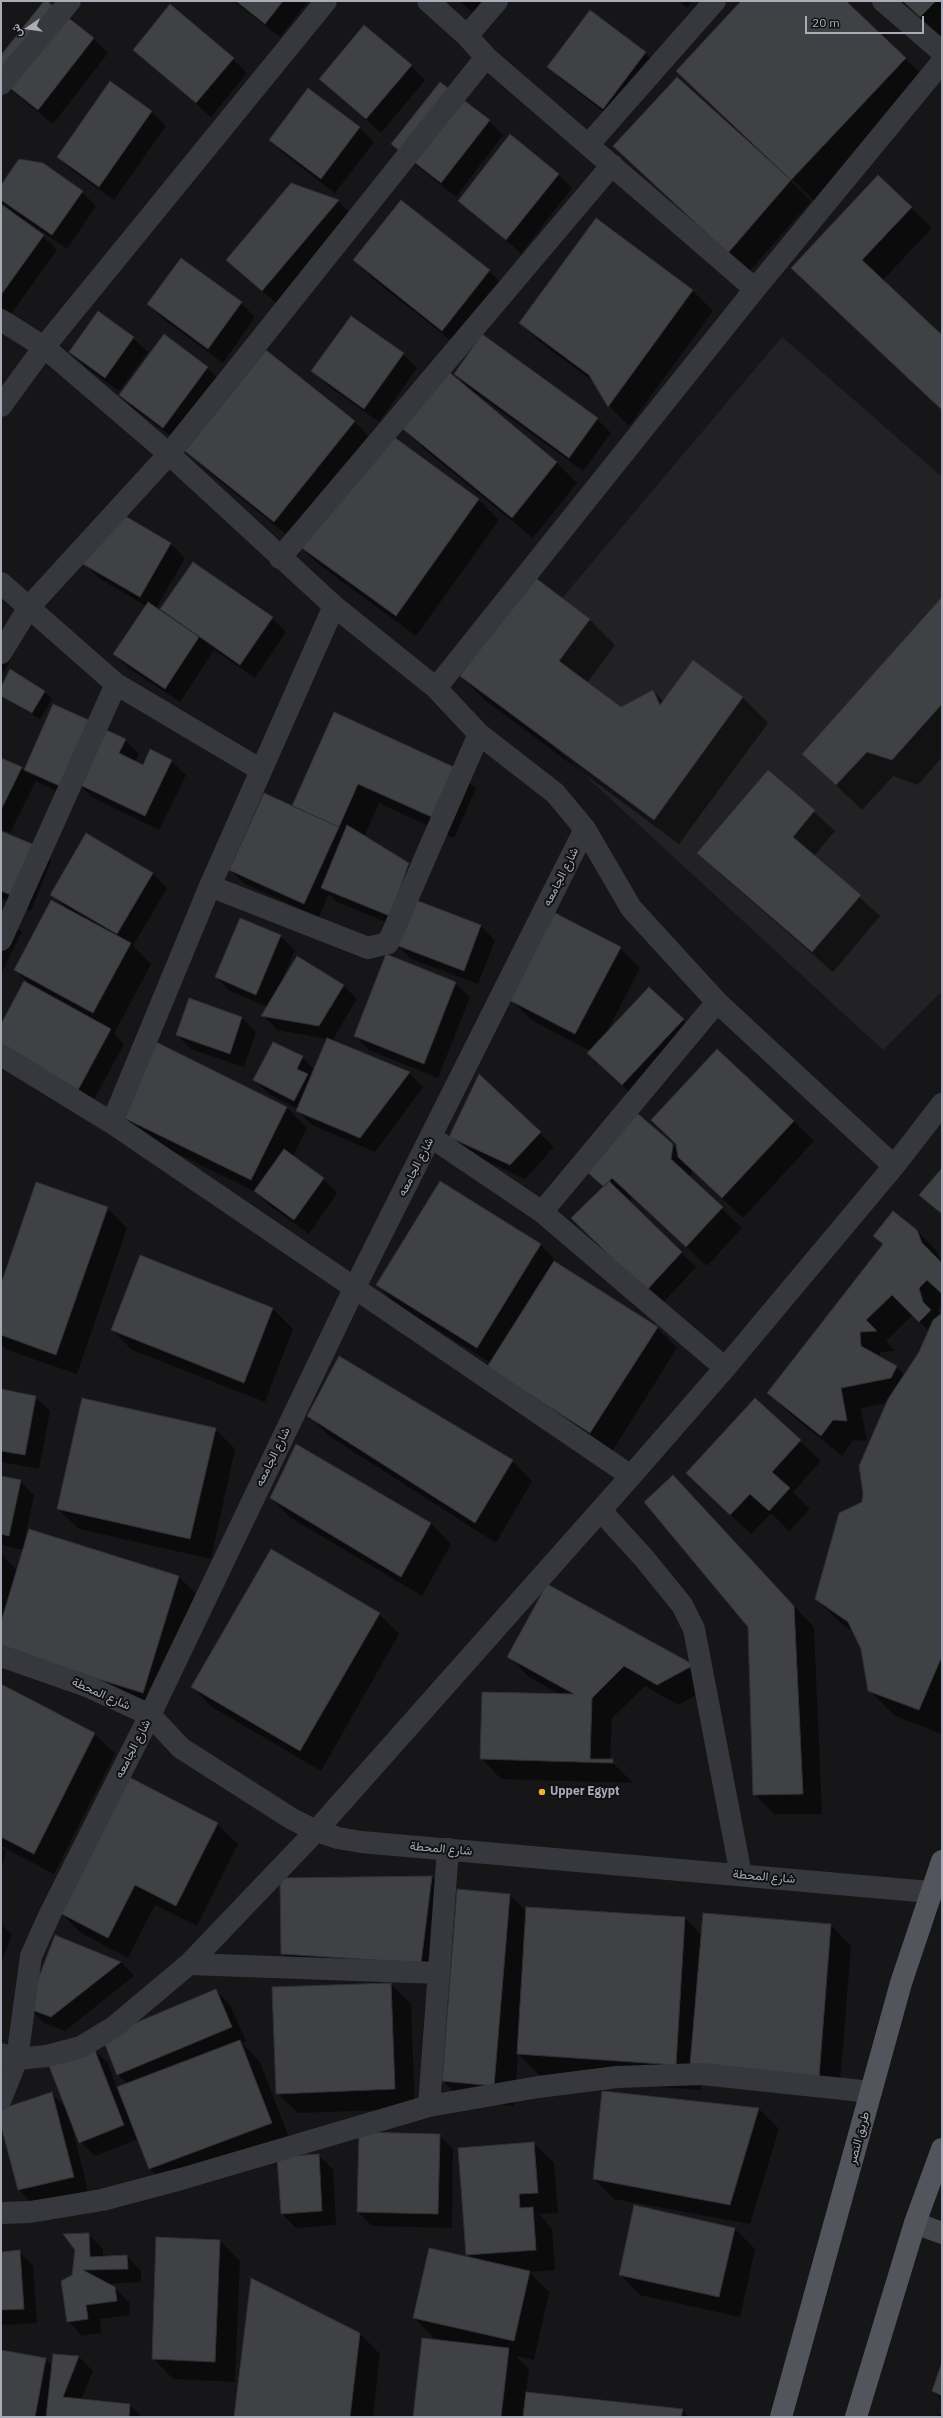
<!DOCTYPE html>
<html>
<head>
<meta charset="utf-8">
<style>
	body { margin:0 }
	#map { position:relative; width:943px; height:2418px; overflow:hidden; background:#161618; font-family:"IBM Plex Sans",Vazirmatn,sans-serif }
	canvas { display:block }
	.frame { position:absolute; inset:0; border:2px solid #a8adb8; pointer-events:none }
	.north { position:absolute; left:8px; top:8px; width:40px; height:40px; -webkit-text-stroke:3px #111113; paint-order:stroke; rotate:257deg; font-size:11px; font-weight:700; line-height:16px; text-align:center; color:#a8adb8 }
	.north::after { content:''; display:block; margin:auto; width:14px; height:18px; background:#a8adb8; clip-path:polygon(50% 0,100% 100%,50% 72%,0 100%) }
	.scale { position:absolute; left:805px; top:16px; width:119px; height:18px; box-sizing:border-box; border:2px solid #a8adb8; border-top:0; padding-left:5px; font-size:12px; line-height:14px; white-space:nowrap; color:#a8adb8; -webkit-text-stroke:3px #111113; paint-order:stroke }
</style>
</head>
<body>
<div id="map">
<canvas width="943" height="2418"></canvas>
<div class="frame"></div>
<div class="north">ش</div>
<div class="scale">20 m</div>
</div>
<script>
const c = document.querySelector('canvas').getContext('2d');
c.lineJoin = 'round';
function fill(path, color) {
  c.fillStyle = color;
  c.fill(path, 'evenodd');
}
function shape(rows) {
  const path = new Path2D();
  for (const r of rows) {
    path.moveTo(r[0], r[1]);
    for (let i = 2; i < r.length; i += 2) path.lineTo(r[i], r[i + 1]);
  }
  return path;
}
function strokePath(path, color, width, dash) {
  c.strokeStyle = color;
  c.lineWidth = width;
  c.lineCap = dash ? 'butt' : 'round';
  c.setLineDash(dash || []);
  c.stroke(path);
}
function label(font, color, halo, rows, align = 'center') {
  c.font = font + ' "IBM Plex Sans",Vazirmatn,sans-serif';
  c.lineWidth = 4;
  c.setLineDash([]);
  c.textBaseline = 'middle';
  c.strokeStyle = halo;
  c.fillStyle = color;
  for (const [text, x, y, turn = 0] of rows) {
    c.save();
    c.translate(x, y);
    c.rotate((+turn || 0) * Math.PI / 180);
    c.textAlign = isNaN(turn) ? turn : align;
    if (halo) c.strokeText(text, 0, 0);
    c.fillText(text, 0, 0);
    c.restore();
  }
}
const built = shape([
	[782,337,942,477,942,991,883,1050,488,686]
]);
const shadow = shape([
	[46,1,94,39,108,53,53,124,4,85,1,57],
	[233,1,308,1,280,37],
	[459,1,489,1,476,16],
	[679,1,693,1,687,8],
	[743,1,845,1,931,83,817,204,790,177,790,180,811,201,749,272,615,146,768,157],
	[902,1,942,1,942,35,941,36],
	[590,11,645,53,660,67,618,123,563,81,548,67],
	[134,50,233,59,247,73,211,117],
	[411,66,425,80,381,133,320,79],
	[110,83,152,112,166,126,114,200,73,171,58,157],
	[308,89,360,128,374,142,335,193,284,154,270,140],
	[489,121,503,135,456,197,407,158,393,144],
	[558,174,572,188,521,253,459,201],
	[878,176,932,228,882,281,942,337,942,410,792,268],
	[291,184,338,201,352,215,277,304,227,260],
	[1,187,82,192,96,206,67,249,25,220,24,222,43,236,57,250,11,314,1,307],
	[3,203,11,211,10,211,1,205],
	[596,219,693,291,713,311,629,426,609,406,595,383,541,343,521,323],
	[181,259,241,303,255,317,223,363,162,318,148,304],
	[354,260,489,271,509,291,463,350,374,280],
	[164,336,207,368,222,382,178,441,134,409,120,395],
	[133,338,148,352,119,391,84,366,70,351],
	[403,354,417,368,379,422,327,385,313,371],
	[449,374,557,463,577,483,533,538,424,449,404,429],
	[455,374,597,419,611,433,583,471,469,388],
	[354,421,371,439,379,427,479,500,499,520,416,636,317,563,297,543,207,471,187,451],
	[115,511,171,544,185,558,156,608,160,611,193,563,272,618,286,632,255,678,214,650,180,702,128,668,114,654,146,606,99,578,85,564],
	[533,577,590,620,615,645,587,683,621,708,653,691,664,702,694,662,743,698,768,723,679,844,486,701,461,676],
	[942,599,942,757,918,785,893,776,862,810,803,754],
	[1,644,13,656,1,676],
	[10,670,45,692,52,699,40,719,1,696,1,689],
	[54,706,125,740,139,754,135,762,143,766,171,761,186,775,159,830,92,797,82,787,76,801,36,781,10,833,1,829,1,759,24,771],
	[335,713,456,768,476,789,454,838,379,803,364,837,408,864,422,878,415,901,481,926,495,941,478,984,411,959,397,944,403,929,337,902,329,894,319,917,245,884,230,870,292,807],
	[768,771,835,831,814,856,880,916,833,972,719,873,699,853],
	[1,832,37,847,51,861,31,911,1,898],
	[153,874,167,888,133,946,151,964,114,1034,124,1044,92,1103,1,1026,32,986,15,970,66,908,52,894],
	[1,914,8,918,22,932,1,974],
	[280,936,295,950,281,982,343,985,357,999,332,1041,409,1073,423,1087,375,1152,312,1125,298,1111,298,1109,269,1094,254,1080,302,1057,315,1070,327,1039,277,1030,263,1015,268,1007,230,991,216,977],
	[620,948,640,968,607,1032,683,1020,697,1034,637,1099,603,1067,590,1051,531,1020,511,999],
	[455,983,470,997,438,1078,369,1050,355,1036],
	[242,1018,256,1032,244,1067,191,1049,177,1035],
	[479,1076,554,1147,525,1179,465,1151,451,1136],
	[287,1108,307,1128,293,1157,323,1178,337,1193,309,1234,269,1205,256,1192,141,1136,121,1116],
	[794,1121,814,1141,743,1218,692,1170,691,1179,742,1228,707,1266,632,1197,629,1202,696,1267,661,1305,586,1232,604,1187,588,1171,672,1145,678,1151],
	[942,1170,942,1215,921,1195],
	[440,1182,541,1245,560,1266,657,1328,677,1348,611,1453,488,1367,491,1363,397,1305,377,1285],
	[107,1208,127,1228,77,1374,7,1350,1,1344,1,1287],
	[917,1231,937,1251,942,1264,942,1305,938,1309,940,1314,942,1312,942,1734,895,1716,869,1690,862,1648,855,1633,842,1624,816,1599,863,1503,888,1403,861,1408,867,1441,853,1440,842,1456,789,1413,768,1393,884,1245,875,1236],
	[913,1315,929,1331,920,1352,905,1375,897,1367,880,1358,880,1352,895,1351,886,1341],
	[140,1257,273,1309,293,1329,265,1402,132,1350,112,1330],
	[1,1390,35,1397,50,1411,39,1469,1,1462],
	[755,1399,821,1461,793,1492,810,1509,789,1531,771,1513,751,1534,707,1493],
	[308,1415,512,1461,532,1481,496,1543,329,1436],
	[215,1429,235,1449,211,1559,79,1529,58,1509],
	[1,1477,20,1481,34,1495,24,1544,179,1577,199,1597,163,1713,1,1653,1,1554,18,1571,24,1550,1,1545],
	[673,1477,814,1627,822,1814,774,1814,754,1794,749,1626],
	[271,1498,431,1523,451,1544,422,1596,291,1518],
	[379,1614,399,1634,321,1771,212,1707,192,1687],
	[508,1656,694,1666,713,1686,678,1705,645,1686,612,1718,610,1760,633,1783,501,1779,481,1758,561,1695,529,1677],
	[1,1685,95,1734,115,1754,54,1874,1,1846],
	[129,1779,217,1824,238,1844,197,1926,155,1905,128,1958,81,1933,61,1913],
	[1,1847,6,1852,1,1868],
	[432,1877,452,1897,441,1982,302,1974,282,1953],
	[458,1890,509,1895,527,1912,685,1918,702,1936,704,1914,831,1925,851,1946,839,2097,702,2075,701,2090,543,2079,518,2054,514,2106,463,2101,443,2081],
	[1,1924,12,1935,1,1962],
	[56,1937,121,1962,134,1976,65,2031,43,2022,29,2008],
	[391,1984,411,2004,415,2109,298,2113,277,2093],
	[216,1990,230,2005,246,2041,242,2043,260,2062,291,2143,170,2189,150,2169,138,2139,95,2156,80,2142,68,2111,88,2191,33,2204,19,2190,1,2123,1,2110,51,2093,67,2109,93,2049,108,2063,117,2088,128,2084,118,2075,103,2038],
	[603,2092,759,2109,779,2129,750,2224,614,2199,594,2179],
	[439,2135,453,2149,452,2228,372,2226,358,2212],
	[533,2143,554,2163,558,2213,539,2214,552,2229,555,2270,529,2272,549,2292,534,2360,516,2356,529,2369,526,2393,683,2410,689,2417,414,2417,442,2340,434,2338,414,2318,471,2259,467,2255],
	[318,2155,333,2169,336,2225,296,2228,282,2214],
	[735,2229,755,2249,740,2317,640,2295,620,2274],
	[88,2234,103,2249,103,2257,127,2256,141,2271,141,2282,107,2284,114,2287,129,2302,130,2315,100,2319,101,2333,82,2336,68,2321,73,2275],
	[220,2241,240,2261,235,2382,173,2379,153,2358],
	[19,2251,33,2266,37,2323,1,2325,1,2253],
	[360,2334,380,2354,373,2417,235,2417],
	[1,2351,45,2359,53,2366,54,2355,79,2357,93,2371,81,2400,130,2405,142,2417,1,2417],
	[942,2365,942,2400,933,2391],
	[938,2414,942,2415,942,2417,937,2417]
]);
const building = shape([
	[44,1,47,1,94,38,38,110,1,81,1,55,44,1],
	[236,1,283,1,265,24,236,1],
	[741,1,846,1,906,58,791,180,676,71,741,1],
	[903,1,936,1,920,17,903,1],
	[170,4,234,58,196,103,133,50,170,4],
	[590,10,646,52,603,109,547,67,590,10],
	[364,25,412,65,366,119,319,79,364,25],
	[677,77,791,180,728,253,613,146,677,77],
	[110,81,152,111,99,187,57,157,110,81],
	[440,82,490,120,441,183,391,144,440,82],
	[308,88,360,127,321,179,269,140,308,88],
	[510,134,559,174,506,240,458,201,510,134],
	[19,159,43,163,83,191,52,235,1,200,1,185,19,159],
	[878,175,912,207,862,260,942,335,942,410,791,268,878,175],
	[291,183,339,200,262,291,226,260,291,183],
	[401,200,490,270,442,331,353,260,401,200],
	[1,204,44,235,1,295,1,204],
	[596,218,693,290,608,407,589,375,519,323,596,218],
	[181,258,242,302,208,349,147,304,181,258],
	[98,311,134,337,105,378,69,352,98,311],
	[351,316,404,353,364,409,311,371,351,316],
	[164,334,208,367,163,428,119,395,164,334],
	[482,334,598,418,569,458,454,374,482,334],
	[266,350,355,421,274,522,185,451,266,350],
	[449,372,557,462,512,518,403,429,449,372],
	[379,426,479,499,396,616,295,543,379,426],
	[115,510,171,543,140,597,83,564,115,510],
	[193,562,273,617,240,665,160,609,193,562],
	[533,576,590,619,559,661,621,707,653,690,660,705,693,660,743,697,654,820,460,676,533,576],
	[942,597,942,704,892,760,867,752,836,785,802,754,942,597],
	[148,602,199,637,165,689,113,654,148,602],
	[10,669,45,691,32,713,1,696,1,687,10,669],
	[53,704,91,721,62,787,24,770,53,704],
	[334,712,456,768,434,818,358,784,339,827,292,806,334,712],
	[102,728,126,739,119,753,143,765,150,749,172,760,145,816,76,783,102,728],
	[1,758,22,767,1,810,1,758],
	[768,770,815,810,793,837,861,895,812,952,697,853,768,770],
	[264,793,339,827,304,904,229,870,264,793],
	[347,825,409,863,390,916,321,888,347,825],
	[1,831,37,846,16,897,1,891,1,831],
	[86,833,153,873,117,934,50,895,86,833],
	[413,899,481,925,464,971,396,945,413,899],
	[51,900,131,943,93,1013,14,970,51,900],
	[555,913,621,947,575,1034,509,1000,555,913],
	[240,918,281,935,256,995,215,977,240,918],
	[386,954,456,982,424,1064,354,1036,386,954],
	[297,956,344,985,319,1026,261,1016,297,956],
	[24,981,111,1029,78,1090,1,1047,1,1024,24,981],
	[649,987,684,1019,622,1085,587,1053,649,987],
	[189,998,242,1017,230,1054,176,1035,189,998],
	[327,1038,410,1072,360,1138,296,1111,327,1038],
	[156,1042,287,1107,251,1180,120,1116,156,1042],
	[273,1042,303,1056,297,1069,308,1074,294,1101,253,1080,273,1042],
	[717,1049,794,1121,722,1198,678,1157,676,1144,651,1120,717,1049],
	[479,1074,541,1132,510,1165,449,1137,479,1074],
	[637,1113,673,1144,671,1159,723,1207,686,1247,612,1178,604,1187,586,1171,637,1113],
	[284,1149,324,1178,294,1220,254,1191,284,1149],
	[942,1168,942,1214,919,1195,942,1168],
	[440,1181,541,1244,477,1348,376,1285,440,1181],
	[609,1181,682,1252,646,1291,571,1218,609,1181],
	[36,1182,108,1207,56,1355,1,1335,1,1284,36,1182],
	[893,1211,917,1230,922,1243,942,1263,942,1294,927,1280,919,1288,923,1302,931,1310,919,1322,892,1295,866,1320,877,1331,860,1332,861,1346,897,1366,891,1378,841,1388,847,1421,833,1420,821,1436,767,1393,883,1244,873,1236,893,1211],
	[140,1255,273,1308,244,1383,111,1330,140,1255],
	[554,1261,658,1327,590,1433,487,1367,554,1261],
	[942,1313,942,1656,919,1710,868,1691,861,1649,848,1622,815,1599,839,1513,862,1502,863,1493,859,1466,888,1399,919,1352,933,1320,942,1313],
	[339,1356,513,1460,475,1523,307,1416,339,1356],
	[1,1389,36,1396,25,1455,1,1451,1,1389],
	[82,1398,216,1428,190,1539,57,1509,82,1398],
	[755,1398,801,1440,772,1472,790,1488,769,1511,750,1494,730,1515,686,1473,755,1398],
	[296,1444,431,1523,401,1577,270,1498,296,1444],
	[673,1475,794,1606,803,1794,753,1795,748,1627,644,1502,673,1475],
	[1,1476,21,1480,9,1536,1,1534,1,1476],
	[29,1529,179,1576,143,1693,1,1649,1,1622,29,1529],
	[271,1549,380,1613,300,1751,191,1687,271,1549],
	[547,1584,694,1665,657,1685,624,1666,592,1698,590,1759,613,1759,613,1763,480,1759,482,1692,574,1694,507,1657,547,1584],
	[1,1684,95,1733,34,1854,1,1837,1,1684],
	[129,1777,218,1823,176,1906,135,1885,108,1938,60,1913,129,1777],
	[432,1876,421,1963,281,1954,280,1878,432,1876],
	[457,1889,510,1894,494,2086,442,2081,457,1889],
	[526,1907,685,1917,676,2065,517,2054,526,1907],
	[703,1913,831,1924,819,2077,690,2065,703,1913],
	[55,1935,121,1962,51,2017,27,2008,55,1935],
	[391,1983,395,2089,276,2094,272,1987,391,1983],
	[216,1989,232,2027,117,2075,102,2037,216,1989],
	[240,2040,272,2123,149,2169,117,2087,240,2040],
	[94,2048,124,2125,79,2143,49,2066,94,2048],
	[602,2091,759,2108,730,2205,593,2179,602,2091],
	[52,2092,74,2177,18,2190,1,2126,1,2109,52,2092],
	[359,2132,440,2134,438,2214,357,2212,359,2132],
	[534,2142,538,2193,519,2194,520,2208,533,2207,536,2250,466,2255,458,2148,534,2142],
	[319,2154,322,2211,281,2214,277,2157,319,2154],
	[634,2205,735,2228,719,2297,619,2275,634,2205],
	[89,2233,90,2257,127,2255,128,2269,83,2270,115,2287,117,2301,86,2305,88,2319,67,2322,61,2281,72,2275,75,2250,63,2234,89,2233],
	[156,2237,220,2240,215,2362,152,2359,156,2237],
	[429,2248,530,2271,514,2341,413,2318,429,2248],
	[20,2250,24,2309,1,2310,1,2252,20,2250],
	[251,2278,360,2333,350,2417,234,2417,251,2278],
	[422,2338,509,2348,501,2417,413,2417,422,2338],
	[1,2350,46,2358,35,2417,1,2417,1,2350],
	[53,2354,79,2356,63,2397,130,2404,129,2417,46,2417,53,2354],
	[942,2362,942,2396,932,2391,942,2362],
	[526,2392,683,2409,681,2417,523,2417,526,2392]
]);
const street = shape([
	[428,1,467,36,486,57,755,289],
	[883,1,942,52],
	[467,36,497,1],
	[1,84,70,1],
	[589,144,715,1],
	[1,320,44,347,169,454,334,606,436,688,479,734,555,793,585,829,631,908,717,1002,894,1166],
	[1,406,44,347,326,1],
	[280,558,612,165],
	[1,583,116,684,261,770],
	[1,653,29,607,169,454,486,57],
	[436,688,755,289,942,62],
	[210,886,368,948,388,943,479,734],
	[1,940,116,684],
	[1,1055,112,1123,631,1476],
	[112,1123,210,886,334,606],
	[431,1137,542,1212,725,1368],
	[542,1212,717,1002],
	[601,1511,643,1557,682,1605,694,1629,741,1875],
	[1,1656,87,1686,150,1715,181,1748,292,1819,316,1831,338,1838,361,1842,930,1892],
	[189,1964,439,1973],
	[1,2054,17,2059,47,2056,81,2047,114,2027,189,1964,316,1831,631,1476,725,1368,894,1166,942,1104],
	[1,2099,17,2059,31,1956,49,1916,150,1715,354,1289,585,829],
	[429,2106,448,1849],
	[1,2213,30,2212,102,2200,181,2179,429,2106,538,2087,617,2077,702,2074,871,2092]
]);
const secondary = shape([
	[915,2223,942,2233]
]);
const primary = shape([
	[781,2417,901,1983,942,1861],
	[856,2417,915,2223,942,2149]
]);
const markers = [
	[542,1792,4,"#f2b134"]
];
const streetNames = [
	["شارع الجامعه",561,877,-63],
	["شارع الجامعه",416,1167,-63],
	["شارع الجامعه",273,1457,-64],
	["شارع المحطة",101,1694,24],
	["شارع الجامعه",133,1749,-63],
	["شارع المحطة",441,1849,5],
	["شارع المحطة",764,1877,5],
	["طريق النصر",859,2138,-75]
];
const poiNames = [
	["Upper Egypt",550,1792]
];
fill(built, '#222225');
fill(shadow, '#0007');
fill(building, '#404145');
strokePath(building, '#303034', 1);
strokePath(street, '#37383d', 22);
strokePath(secondary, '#45474d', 22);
strokePath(primary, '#53555c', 22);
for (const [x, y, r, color] of markers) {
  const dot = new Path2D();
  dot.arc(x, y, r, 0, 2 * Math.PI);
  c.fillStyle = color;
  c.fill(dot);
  strokePath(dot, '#111113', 1.5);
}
label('12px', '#a8adb8', '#111113', streetNames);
label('bold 12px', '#a8adb8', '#111113', poiNames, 'left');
</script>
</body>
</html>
